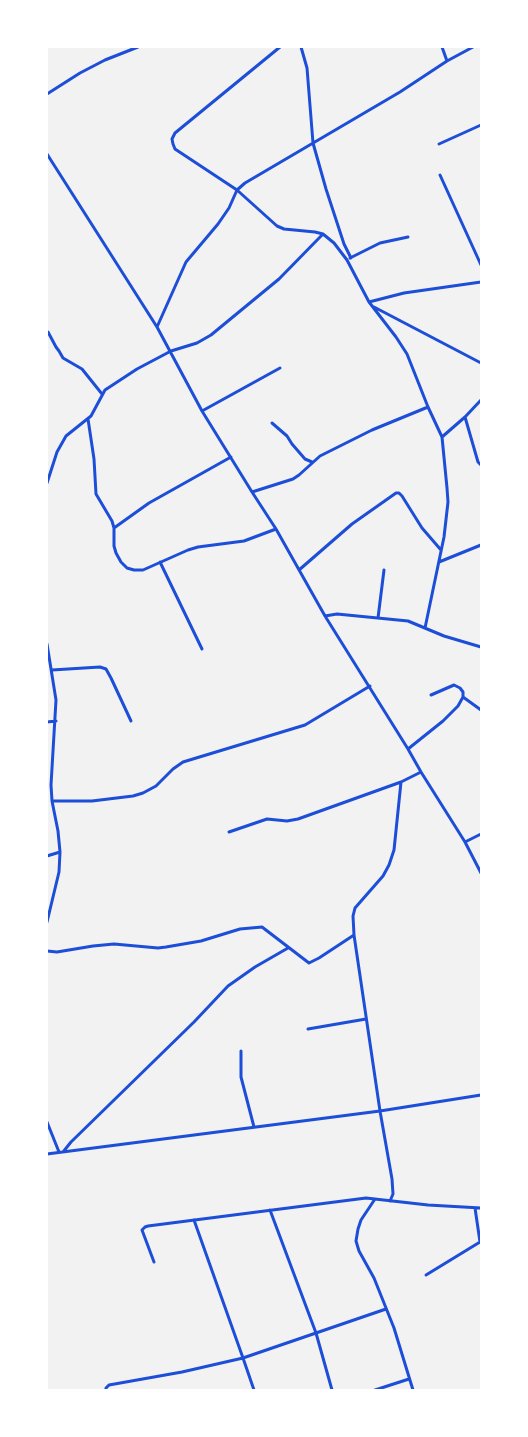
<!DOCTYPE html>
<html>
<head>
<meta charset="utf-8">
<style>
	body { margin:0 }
	#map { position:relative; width:528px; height:1437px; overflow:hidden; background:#f2f2f2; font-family:Barlow,sans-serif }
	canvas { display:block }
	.frame { position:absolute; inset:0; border:48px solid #fff; pointer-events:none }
</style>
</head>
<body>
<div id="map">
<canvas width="528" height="1437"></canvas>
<div class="frame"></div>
</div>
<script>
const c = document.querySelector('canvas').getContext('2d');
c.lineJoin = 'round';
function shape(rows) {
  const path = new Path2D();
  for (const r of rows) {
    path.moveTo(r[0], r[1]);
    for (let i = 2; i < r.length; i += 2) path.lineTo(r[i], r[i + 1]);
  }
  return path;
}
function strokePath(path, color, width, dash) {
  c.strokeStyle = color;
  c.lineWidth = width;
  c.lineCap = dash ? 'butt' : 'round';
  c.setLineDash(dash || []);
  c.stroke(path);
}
const minor = shape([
	[280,47,175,133,172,139,173,144,175,149,237,190,277,226,284,229,315,232,323,234,334,243,347,260,369,302,396,337,407,354,428,407,442,437,447,488,448,502,444,537,425,628],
	[301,47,307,68,313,143,326,189,344,244,351,258],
	[442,47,447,61],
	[47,94,80,73,105,60,138,47],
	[439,144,481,125],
	[47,154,157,327,202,411,252,492,276,529,325,616,408,749,421,772,465,842,481,873],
	[440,175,481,265],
	[350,258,380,243,408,237],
	[369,302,404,293,481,282],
	[374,307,481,363],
	[157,327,186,262,218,224,229,208,237,190,245,183,400,92,447,61,473,47],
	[47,332,48,332,56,347,59,351,63,358,82,369,102,394],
	[202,411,280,368],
	[465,417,478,462,481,465],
	[88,419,94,459,96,494,112,521,114,528,114,546,116,553,121,562,127,568,134,570,143,570,188,550,198,547,244,541,276,529],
	[272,423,287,436,292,444,305,459,312,462],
	[442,437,465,417,481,400],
	[47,483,57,452,66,436,91,416,105,390,137,369,171,351,197,343,211,335,279,279,323,234],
	[252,492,293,479,299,475,320,456,372,430,428,407],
	[114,528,149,503,231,457],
	[160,562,202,649],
	[439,562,481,545],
	[299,570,352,524,396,493,399,493,402,496,422,528,441,550],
	[325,616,337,614,408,621,444,636,481,647],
	[378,618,384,570],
	[47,644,56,700,51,785,52,801,58,831,60,852,59,872,47,922],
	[52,670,100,667,106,669,111,678,131,721],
	[463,697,481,710],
	[47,722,56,721],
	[408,749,443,721,458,706,463,697,463,692,460,688,454,685,431,695],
	[52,801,92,801,133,796,143,793,156,786,173,769,183,762,305,725,370,686],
	[229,832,267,819,287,821,298,819,401,782],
	[465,842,481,834],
	[47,856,60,852],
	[47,951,57,952,93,946,114,944,158,948,166,947,201,941,240,929,262,927,309,963,319,958,354,935],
	[308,1029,366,1019],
	[241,1051,241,1077,254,1127],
	[47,1122,59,1152],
	[63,1152,71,1142,194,1022,228,986,255,967,288,948],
	[47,1154,380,1111,481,1095],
	[375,1199,361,1220,358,1229,356,1241,359,1251,374,1278,394,1328,413,1390],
	[390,1201,393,1194,392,1179,380,1111,354,935,353,916,355,908,383,876,389,865,394,850,401,782,421,772],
	[270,1210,316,1333,332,1390],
	[194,1220,243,1358,254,1390],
	[154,1262,142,1230,145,1227,148,1226,366,1198,428,1205,481,1208],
	[426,1275,480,1242,475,1208],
	[106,1390,106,1388,109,1385,182,1372,243,1358,386,1309],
	[375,1390,409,1379]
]);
strokePath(minor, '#1d4ed8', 3);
</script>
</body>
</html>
